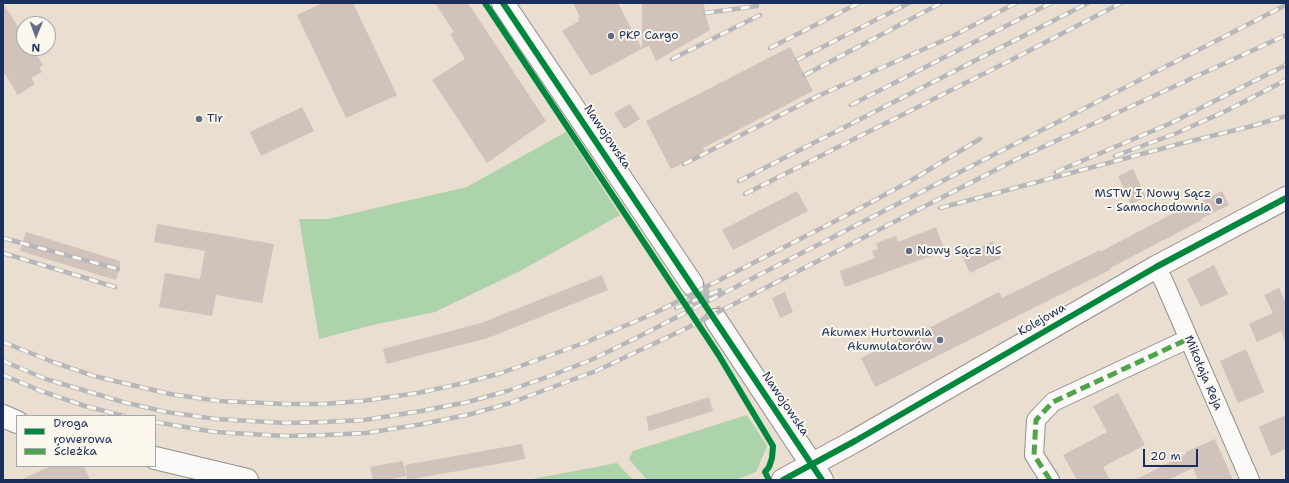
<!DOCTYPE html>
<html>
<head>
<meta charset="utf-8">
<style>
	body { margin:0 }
	#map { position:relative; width:1289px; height:483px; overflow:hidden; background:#e9decf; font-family:"Shantell Sans",sans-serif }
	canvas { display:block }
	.frame { position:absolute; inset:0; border:4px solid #1b2f5e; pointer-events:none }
	.legend { position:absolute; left:16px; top:415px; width:140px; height:52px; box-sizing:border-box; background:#fbf7ec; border:1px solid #a1a7b3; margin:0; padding:5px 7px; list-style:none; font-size:12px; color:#1b2f5e }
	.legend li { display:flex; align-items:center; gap:8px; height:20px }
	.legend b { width:20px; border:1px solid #a1a7b3 }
	.north { position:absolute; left:16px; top:16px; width:40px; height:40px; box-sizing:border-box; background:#fbf7ec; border:1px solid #a1a7b3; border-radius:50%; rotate:181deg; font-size:11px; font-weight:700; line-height:16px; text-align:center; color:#1b2f5e }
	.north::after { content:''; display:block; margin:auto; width:14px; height:18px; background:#636c86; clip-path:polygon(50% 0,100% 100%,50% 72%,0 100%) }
	.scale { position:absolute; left:1143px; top:449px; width:55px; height:18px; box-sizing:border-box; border:2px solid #1b2f5e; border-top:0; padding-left:5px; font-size:12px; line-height:14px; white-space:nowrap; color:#1b2f5e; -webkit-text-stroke:3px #fbf7ec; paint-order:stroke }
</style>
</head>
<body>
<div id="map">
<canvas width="1289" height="483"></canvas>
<div class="frame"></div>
<ul class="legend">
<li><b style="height:5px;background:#00873e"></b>Droga rowerowa</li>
<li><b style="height:5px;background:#4fa44a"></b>Ścieżka</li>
</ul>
<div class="north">N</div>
<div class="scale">20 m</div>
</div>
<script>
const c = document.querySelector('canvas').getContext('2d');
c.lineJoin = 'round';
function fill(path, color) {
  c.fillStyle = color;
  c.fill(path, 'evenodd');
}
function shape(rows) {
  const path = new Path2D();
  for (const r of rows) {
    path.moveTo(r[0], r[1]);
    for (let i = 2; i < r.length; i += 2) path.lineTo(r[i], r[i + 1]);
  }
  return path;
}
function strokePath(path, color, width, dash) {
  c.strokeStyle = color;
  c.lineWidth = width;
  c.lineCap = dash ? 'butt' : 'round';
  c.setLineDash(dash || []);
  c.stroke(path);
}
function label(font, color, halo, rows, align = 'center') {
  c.font = font + ' "Shantell Sans",sans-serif';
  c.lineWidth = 4;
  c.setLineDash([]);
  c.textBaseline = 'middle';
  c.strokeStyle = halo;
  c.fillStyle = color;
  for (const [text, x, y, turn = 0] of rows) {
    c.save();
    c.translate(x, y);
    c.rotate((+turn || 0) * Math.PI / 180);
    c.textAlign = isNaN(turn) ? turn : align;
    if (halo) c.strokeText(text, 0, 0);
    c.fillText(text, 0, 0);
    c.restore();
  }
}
const green = shape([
	[566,132,620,215,520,271,435,312,377,324,319,339,299,219,328,219,467,187],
	[747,415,767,446,756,472,735,480,647,480,629,459,633,451],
	[617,463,633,480,527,480]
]);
const building = shape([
	[3,3,24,36,24,48,32,48,43,65,39,67,42,72,31,78,35,84,18,95,3,71],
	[322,3,353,3,397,95,346,118,297,15],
	[435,3,468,3,546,121,487,163,432,80,465,59,450,34,454,32],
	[573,3,618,3,642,49,591,76,562,31,579,21,578,18,580,17],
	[642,3,704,3,705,13,710,30,656,61,649,46,642,49],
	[790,47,813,91,703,148,704,152,671,169,646,121],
	[630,104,640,119,624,129,614,113],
	[302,107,314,131,261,156,250,132],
	[1133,169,1146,197,1131,204,1118,176],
	[797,191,808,211,733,250,722,230],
	[1222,191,1229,205,1201,219,1202,220,1110,268,1110,270,875,387,861,358,921,328,923,331,999,292,1002,298,1100,250,1100,252,1193,203,1194,205],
	[157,224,274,244,262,303,216,295,212,316,159,307,165,273,200,279,205,251,154,242],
	[936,227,945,251,845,287,840,271,875,258,872,251,878,249,876,243,896,236,898,242],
	[26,232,120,261,120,267,116,280,20,251],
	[993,241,1001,258,970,273,962,256],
	[1214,265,1228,294,1201,307,1187,279],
	[602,275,608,290,488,338,387,364,383,349,481,323],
	[1279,288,1286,303,1286,343,1281,331,1257,342,1249,324,1273,313,1264,295],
	[785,292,793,312,780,318,772,298],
	[1246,349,1264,392,1238,403,1220,361],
	[1118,393,1145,445,1103,467,1110,480,1077,480,1063,455,1107,432,1093,406],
	[709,397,713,411,649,431,646,417],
	[1286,415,1286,449,1271,456,1259,427],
	[1215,439,1233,480,1198,480,1193,468,1168,480,1135,480,1186,454,1186,452],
	[522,444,525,459,407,480,405,465],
	[403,461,406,476,387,480,373,480,370,467],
	[51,466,84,466,90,480,20,480]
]);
const tertiaryTunnel = shape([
	[692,284,716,320]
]);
const minor = shape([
	[1156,267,1164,282,1250,480],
	[1050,480,1034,455,1036,420,1053,402,1188,339]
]);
const tertiary = shape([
	[503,3,692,284],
	[716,320,822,480],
	[3,416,17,422],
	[155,458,247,480],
	[783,480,855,441,1156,267,1286,198]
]);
const rail = shape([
	[705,13,757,6],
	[770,48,859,3],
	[672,59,760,15],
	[797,60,909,3],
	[805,75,941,3],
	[851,105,1051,3],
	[1115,156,1177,133,1228,110,1286,80],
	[684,164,818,96,951,37,1016,3],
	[1056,172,1169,124,1286,65],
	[739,181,1088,3],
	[745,194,1017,57,1121,3],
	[940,208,1179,144,1252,126,1286,116],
	[3,238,118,269],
	[3,253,115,287],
	[676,308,720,290],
	[3,342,53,362,94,376,170,394,219,401,286,404,323,404,362,401,418,393,464,383,501,373,584,343,653,314,855,211,912,180,980,139],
	[3,361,46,379,123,402,166,412,216,419,286,423,324,422,364,420,421,411,468,402,507,391,550,376,591,360,636,338,1286,5],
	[3,375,41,391,85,406,124,416],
	[155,422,215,432,285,436,325,435,366,433,423,424,471,414,510,403,596,371,689,327,1019,158,1286,35]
]);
const quiet = shape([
	[1050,480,1034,455,1036,420,1053,402,1188,339]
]);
const cycleway = shape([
	[485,3,718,354,773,446,772,458,769,467,765,472,769,480],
	[503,3,822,480],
	[783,480,855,441,1156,267,1286,198]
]);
const markers = [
	[611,36,4,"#636c86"],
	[199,119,4,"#636c86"],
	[1219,201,4,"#636c86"],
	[909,251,4,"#636c86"],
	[940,340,4,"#636c86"]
];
const poiNames = [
	["PKP Cargo",619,36],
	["Tir",207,119],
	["MSTW I Nowy Sącz",1211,194,"right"],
	["- Samochodownia",1211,208,"right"],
	["Nowy Sącz NS",917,251],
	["Akumex Hurtownia",932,333,"right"],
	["Akumulatorów",932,347,"right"]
];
const streetNames = [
	["Nawojowska",607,137,56],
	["Kolejowa",1042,320,-30],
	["Mikołaja Reja",1203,373,67],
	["Nawojowska",785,404,56]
];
fill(green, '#acd3a9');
fill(building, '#d1c2bb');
strokePath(tertiaryTunnel, '#c0bbb8', 22, [22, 11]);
strokePath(minor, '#939090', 20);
strokePath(tertiary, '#939090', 24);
strokePath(minor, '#fcfaf8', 18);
strokePath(tertiary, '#fcfaf8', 22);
strokePath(rail, '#b6b7ba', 4.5);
strokePath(rail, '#fbf7ec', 3, [9]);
strokePath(quiet, '#4fa44a', 5, [10, 5]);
strokePath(cycleway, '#00873e', 6);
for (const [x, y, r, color] of markers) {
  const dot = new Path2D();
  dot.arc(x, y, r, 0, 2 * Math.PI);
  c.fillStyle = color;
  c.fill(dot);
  strokePath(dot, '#fbf7ec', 1.5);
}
label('12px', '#1b2f5e', '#fbf7ec', poiNames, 'left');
label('12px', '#1b2f5e', '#fbf7ec', streetNames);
</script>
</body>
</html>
